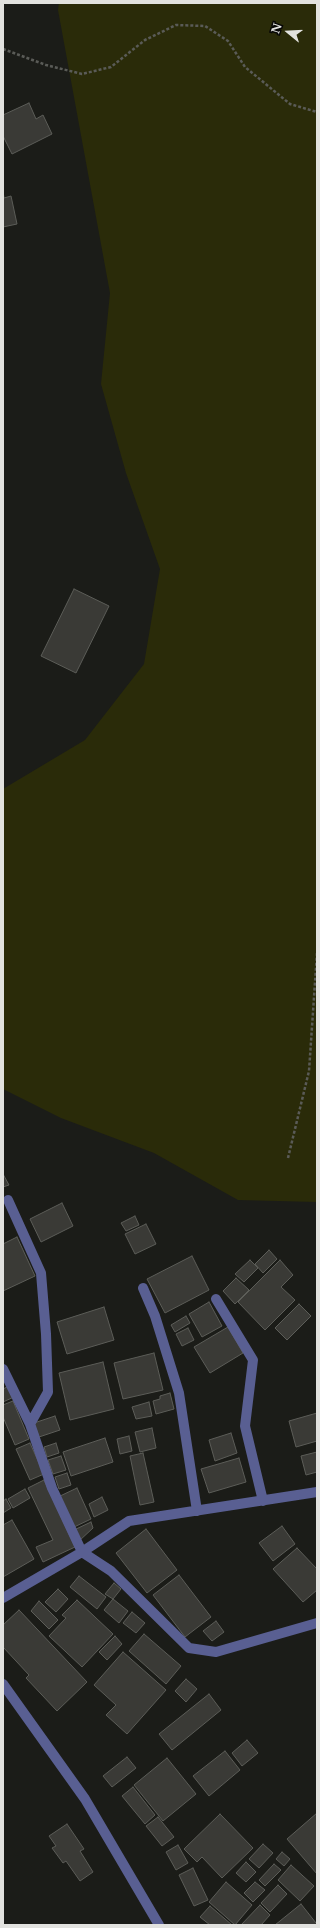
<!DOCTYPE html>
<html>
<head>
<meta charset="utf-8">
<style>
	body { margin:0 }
	#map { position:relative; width:320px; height:1928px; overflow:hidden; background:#1b1c18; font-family:"Libre Baskerville",serif }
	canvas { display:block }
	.frame { position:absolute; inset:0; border:4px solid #e2e2df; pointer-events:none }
	.north { position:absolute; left:268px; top:12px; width:40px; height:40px; -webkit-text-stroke:3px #060605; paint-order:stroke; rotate:288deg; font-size:11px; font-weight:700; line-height:16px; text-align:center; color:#e2e2df }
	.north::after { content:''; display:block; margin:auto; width:14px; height:18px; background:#e2e2df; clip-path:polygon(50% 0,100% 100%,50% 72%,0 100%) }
</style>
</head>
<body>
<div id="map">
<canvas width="320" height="1928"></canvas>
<div class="frame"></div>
<div class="north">N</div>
</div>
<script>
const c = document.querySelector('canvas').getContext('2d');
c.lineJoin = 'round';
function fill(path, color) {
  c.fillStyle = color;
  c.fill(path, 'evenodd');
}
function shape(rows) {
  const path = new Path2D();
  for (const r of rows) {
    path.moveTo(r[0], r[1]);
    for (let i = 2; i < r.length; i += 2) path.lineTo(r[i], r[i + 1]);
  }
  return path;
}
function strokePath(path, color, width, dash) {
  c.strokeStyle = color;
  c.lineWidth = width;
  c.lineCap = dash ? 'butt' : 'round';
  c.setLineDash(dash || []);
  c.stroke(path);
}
const green = shape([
	[59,3,317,3,317,1202,238,1200,154,1153,61,1118,3,1089,3,789,85,740,144,664,160,569,126,473,101,384,110,293,58,10]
]);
const building = shape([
	[29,103,36,119,43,115,52,134,12,154,3,136,3,115,29,103],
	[3,191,4,198,11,196,17,224,3,227,3,191],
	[74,589,109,606,76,673,41,656,74,589],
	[3,1174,9,1185,3,1187,3,1174],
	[62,1203,73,1226,41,1242,30,1219,62,1203],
	[135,1216,139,1225,126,1231,121,1223,135,1216],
	[146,1224,156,1244,135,1254,125,1234,146,1224],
	[17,1237,35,1276,3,1291,3,1244,17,1237],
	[269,1250,277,1259,263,1273,255,1264,269,1250],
	[192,1256,209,1290,165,1313,147,1279,192,1256],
	[250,1260,258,1268,244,1282,235,1274,250,1260],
	[280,1260,293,1275,281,1287,295,1300,265,1330,238,1302,280,1260],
	[236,1278,249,1290,235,1304,223,1291,236,1278],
	[209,1302,222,1326,202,1337,189,1314,209,1302],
	[299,1304,311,1316,287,1340,275,1328,299,1304],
	[104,1307,114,1340,67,1354,57,1322,104,1307],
	[186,1316,190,1323,175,1332,171,1325,186,1316],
	[228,1327,243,1353,210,1373,194,1347,228,1327],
	[188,1328,194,1340,182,1346,176,1334,188,1328],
	[154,1353,163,1390,123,1399,114,1363,154,1353],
	[103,1362,114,1409,70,1420,59,1373,103,1362],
	[9,1386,14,1397,3,1402,3,1389,9,1386],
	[170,1393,174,1409,156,1414,153,1401,160,1399,160,1396,170,1393],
	[13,1401,29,1439,15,1445,3,1417,3,1405,13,1401],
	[149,1402,152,1416,136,1419,132,1407,149,1402],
	[317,1413,317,1441,296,1447,289,1421,317,1413],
	[55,1416,60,1430,39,1437,34,1423,55,1416],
	[152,1428,156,1448,140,1452,135,1432,152,1428],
	[231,1433,237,1453,215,1461,209,1440,231,1433],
	[129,1436,132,1451,120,1454,117,1439,129,1436],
	[105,1438,113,1462,71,1476,63,1452,105,1438],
	[30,1443,44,1474,30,1480,16,1449,30,1443],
	[56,1443,59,1453,47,1457,44,1447,56,1443],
	[317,1452,317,1472,306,1475,301,1456,317,1452],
	[143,1453,154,1502,140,1505,130,1456,143,1453],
	[61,1456,66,1470,53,1474,48,1460,61,1456],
	[239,1458,246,1482,209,1493,201,1469,239,1458],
	[67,1473,71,1485,59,1489,55,1477,67,1473],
	[44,1480,75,1547,43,1562,36,1547,53,1540,28,1488,44,1480],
	[77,1488,91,1519,72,1528,58,1497,77,1488],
	[25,1489,30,1498,13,1508,8,1499,25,1489],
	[102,1497,108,1510,94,1517,89,1504,102,1497],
	[6,1499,11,1508,3,1513,3,1501,6,1499],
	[12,1520,34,1559,3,1577,3,1525,12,1520],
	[91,1522,93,1528,79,1541,74,1530,91,1522],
	[282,1526,295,1544,273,1561,259,1543,282,1526],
	[146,1529,177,1570,147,1593,116,1553,146,1529],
	[297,1548,317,1569,317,1590,303,1602,273,1569,297,1548],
	[179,1575,211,1617,185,1637,153,1595,179,1575],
	[79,1576,106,1597,97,1609,70,1587,79,1576],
	[114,1583,121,1589,113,1599,105,1594,114,1583],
	[58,1589,68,1599,56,1612,45,1602,58,1589],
	[113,1599,128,1611,119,1623,104,1610,113,1599],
	[77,1600,113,1634,82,1667,49,1636,66,1618,62,1615,77,1600],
	[39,1601,58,1620,49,1629,31,1611,39,1601],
	[19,1610,87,1682,57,1711,26,1678,29,1675,3,1647,3,1625,19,1610],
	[132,1612,145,1623,136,1633,123,1623,132,1612],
	[216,1621,224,1632,212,1641,203,1631,216,1621],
	[144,1634,181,1666,166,1684,129,1651,144,1634],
	[115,1636,122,1644,107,1660,99,1652,115,1636],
	[123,1652,166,1690,127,1734,106,1715,116,1705,94,1685,123,1652],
	[186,1679,197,1689,186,1702,175,1691,186,1679],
	[209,1694,221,1710,172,1750,159,1734,209,1694],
	[247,1740,258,1753,242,1766,232,1753,247,1740],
	[225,1751,240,1770,209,1796,193,1776,225,1751],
	[127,1757,136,1768,112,1787,103,1776,127,1757],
	[167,1758,196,1794,163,1821,134,1785,167,1758],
	[133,1787,155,1815,145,1824,122,1796,133,1787],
	[317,1813,317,1874,287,1839,317,1813],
	[220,1814,253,1848,222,1878,202,1857,197,1862,184,1849,220,1814],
	[158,1817,174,1837,162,1846,146,1826,158,1817],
	[67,1824,84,1849,80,1851,93,1872,80,1881,66,1861,63,1863,52,1848,56,1846,49,1836,67,1824],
	[263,1844,273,1853,259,1868,249,1859,263,1844],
	[178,1845,188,1863,176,1870,166,1852,178,1845],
	[282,1852,290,1859,284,1866,276,1859,282,1852],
	[246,1862,256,1872,246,1882,236,1873,246,1862],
	[274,1864,281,1870,265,1886,259,1880,274,1864],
	[291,1865,314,1886,300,1901,278,1880,291,1865],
	[193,1868,208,1900,194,1906,179,1875,193,1868],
	[226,1882,252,1905,235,1925,209,1902,226,1882],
	[255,1882,265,1890,253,1902,244,1893,255,1882],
	[278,1885,287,1894,270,1912,261,1903,278,1885],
	[301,1904,316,1923,317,1922,317,1925,275,1925,301,1904],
	[260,1905,270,1915,261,1925,241,1925,260,1905],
	[210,1906,232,1925,210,1925,200,1917,210,1906]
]);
const path = shape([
	[3,49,46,65,82,74,111,67,145,40,176,25,205,26,228,41,245,67,290,104,317,112],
	[288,1158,309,1071,317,953]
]);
const minor = shape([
	[8,1200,41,1273,46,1334,48,1392,30,1424,52,1488,82,1552,111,1571,189,1648,216,1652,317,1623],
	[143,1288,155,1316,179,1393,197,1511],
	[216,1299,253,1360,245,1426,263,1501],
	[3,1369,30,1424],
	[3,1598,82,1552,129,1521,317,1492],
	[3,1684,85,1799,159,1925]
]);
fill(green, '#2a2b09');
fill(building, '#3a3a36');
strokePath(building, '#5c5d58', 1);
strokePath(path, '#5a5b57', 2.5, [3, 2]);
strokePath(minor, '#595f92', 10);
</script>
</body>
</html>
